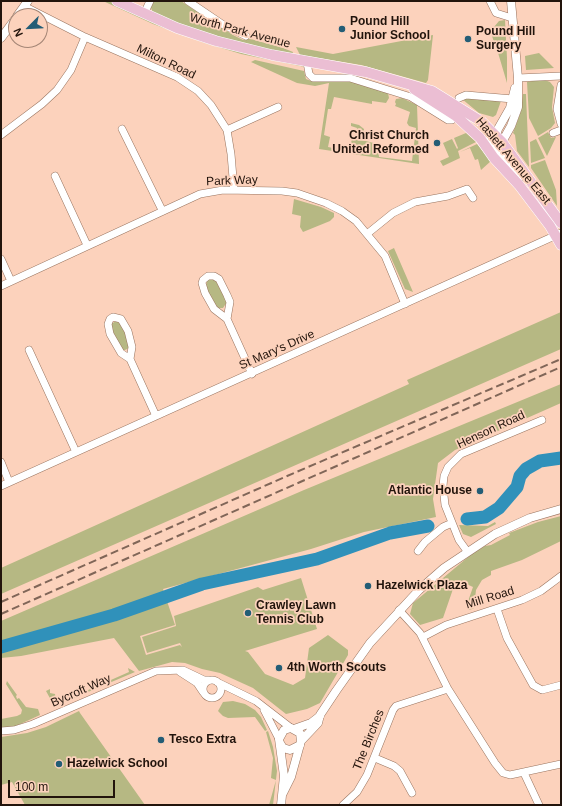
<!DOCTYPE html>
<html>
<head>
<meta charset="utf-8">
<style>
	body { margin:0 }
	#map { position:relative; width:562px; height:806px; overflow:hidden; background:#fcd2bc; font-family:Helvetica,sans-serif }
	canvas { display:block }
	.frame { position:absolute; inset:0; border:2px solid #22140c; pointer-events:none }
	.north { position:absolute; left:8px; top:8px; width:40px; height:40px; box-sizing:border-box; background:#fcd2bc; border:1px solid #a58676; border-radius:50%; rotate:246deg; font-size:11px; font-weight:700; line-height:16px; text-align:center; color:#22140c }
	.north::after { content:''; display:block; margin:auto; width:14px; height:18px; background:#235d76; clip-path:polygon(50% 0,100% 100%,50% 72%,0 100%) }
	.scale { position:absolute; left:8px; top:780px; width:107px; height:18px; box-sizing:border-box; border:2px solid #22140c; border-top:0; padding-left:5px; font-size:12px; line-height:14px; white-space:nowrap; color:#22140c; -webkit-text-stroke:3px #fcd2bc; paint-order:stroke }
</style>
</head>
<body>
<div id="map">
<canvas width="562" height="806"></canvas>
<div class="frame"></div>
<div class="north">N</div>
<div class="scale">100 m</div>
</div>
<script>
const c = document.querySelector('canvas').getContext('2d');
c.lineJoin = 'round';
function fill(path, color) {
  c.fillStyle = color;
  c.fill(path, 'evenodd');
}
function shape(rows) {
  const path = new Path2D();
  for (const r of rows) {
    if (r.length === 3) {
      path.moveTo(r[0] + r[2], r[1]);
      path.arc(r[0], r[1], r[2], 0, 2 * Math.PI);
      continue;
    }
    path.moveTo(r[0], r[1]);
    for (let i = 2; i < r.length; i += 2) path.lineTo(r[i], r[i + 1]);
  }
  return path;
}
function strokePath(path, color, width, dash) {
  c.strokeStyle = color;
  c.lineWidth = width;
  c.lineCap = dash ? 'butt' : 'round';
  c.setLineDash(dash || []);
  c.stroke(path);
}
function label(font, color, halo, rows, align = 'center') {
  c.font = font + ' Helvetica,sans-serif';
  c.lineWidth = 3.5;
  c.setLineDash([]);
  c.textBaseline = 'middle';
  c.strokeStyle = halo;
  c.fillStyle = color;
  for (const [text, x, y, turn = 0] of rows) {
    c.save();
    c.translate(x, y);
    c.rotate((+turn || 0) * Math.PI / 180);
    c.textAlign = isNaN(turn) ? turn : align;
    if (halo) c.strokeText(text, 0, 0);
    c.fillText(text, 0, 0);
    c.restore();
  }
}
const green = shape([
	[103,1,110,1,141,16,305,66,305,67,241,54,202,42,153,24],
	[153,1,181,1,233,35,243,40,247,38,283,48,293,52,292,55,245,45,185,26,153,13,151,8],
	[505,20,507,58,507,83,496,46,490,45,494,42,490,30,486,29,494,27,499,21],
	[433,35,428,80,426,83,361,65,300,55,296,47,333,54],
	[539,53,554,68,526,70,525,56],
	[255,60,304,71,306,79,311,81,348,81,388,93,389,98,386,103,372,101,372,104,334,97,331,109,328,109,324,135,330,137,328,147,349,151,352,139,355,139,357,128,351,126,351,123,359,125,364,129,364,131,358,131,357,139,378,144,379,157,412,161,416,128,409,126,407,123,410,112,395,106,396,104,395,102,396,99,402,98,417,105,419,164,319,149,329,83,315,86,297,83,251,62],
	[542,79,550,82,554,87,552,107,555,123,551,128,538,136,529,118,527,82],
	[523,94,526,94,529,167,517,151,515,135,513,133,521,111],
	[464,98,501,101,496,115,493,117,479,113,462,99],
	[548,132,551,138,556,137,547,156,538,138],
	[466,133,476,142,458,151,460,158,443,166,440,161,449,157,443,143,452,139,457,149,458,148,454,138],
	[536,139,545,158,531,163,530,142],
	[477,144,491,161,481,170,478,159,475,160,470,148,460,152],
	[545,160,556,190,557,206,531,168,531,165],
	[294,199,321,207,334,213,334,217,330,221,303,232,300,227,301,216,292,214],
	[394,248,407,278,413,292,405,289,388,251],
	[213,278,217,281,227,302,223,308,217,308,206,287,207,280],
	[561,312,561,349,1,594,1,568,409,384,407,380],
	[116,321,121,324,127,336,129,348,125,350,122,350,114,335,111,324],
	[561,384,561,403,455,450,438,463,433,499,436,517,364,532,311,549,163,589,175,625,140,636,146,655,180,645,182,647,180,643,147,653,142,637,176,626,174,616,258,587,263,590,301,578,317,629,245,651,248,652,265,674,293,685,305,678,309,648,328,635,348,650,348,655,320,703,307,709,286,714,253,688,220,673,202,669,185,663,172,662,139,671,114,638,21,656,1,658,1,621,304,490],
	[561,516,561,541,522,560,491,571,491,575,482,580,476,590,474,608,472,609,469,610,466,607,473,587,462,582,459,589,453,589,443,618,420,625,410,614,413,603,473,553,485,546,491,545,510,535,509,533,538,522],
	[495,522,496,524,471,537,463,534,459,525,488,526],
	[128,668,135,672,62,703,52,702,46,691,50,689,50,693,55,694,56,702,61,702,129,672],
	[7,681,17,695,16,696,17,699,19,698,26,707,38,709,40,715,16,726,1,728,1,719,17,716,21,714,22,710,6,684],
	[233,701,245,704,255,710,261,717,267,730,265,731,255,717,228,718,223,716,218,711,223,702],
	[79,711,80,713,145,805,25,805,12,782,1,785,1,737,27,733,46,727],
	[268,731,273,747,277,771,273,805,269,805,276,780,271,778,273,758,266,732]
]);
const river = shape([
	[467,519,485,517,499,508,517,487,520,476,526,469,540,461,561,458],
	[1,647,114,615,202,584,317,559,390,533,428,526]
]);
const minor = shape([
	[188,1,222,24,246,36],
	[490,1,496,13,512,18],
	[24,6,85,37,177,77,198,91,211,105,227,130,231,154,234,190],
	[144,14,150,1],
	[307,62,309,74,313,78,350,78,411,97,448,120,452,120,458,114],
	[518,78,561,76],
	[561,85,557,109,561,124],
	[459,98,466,95,513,99],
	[122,129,162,210],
	[227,130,278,107],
	[553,133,561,130],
	[1,135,42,104,57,90,71,70,85,37],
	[55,176,87,245],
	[367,234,393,213,415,202,448,196,467,189,473,198],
	[1,259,11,281],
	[1,286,200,194,223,190,282,191,297,193,326,203,342,211,356,221,385,256,405,304],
	[227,319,230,302,227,295,219,279,214,276,208,276,203,280,202,283,205,293,214,309,227,319,252,374],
	[29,350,76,452],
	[130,359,132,347,128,331,121,319,113,317,110,319,108,324,110,334,121,353,130,359,156,416],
	[1,462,9,482],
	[1,486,561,233],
	[418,551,425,542,443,527,452,523],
	[467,551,459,540,445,505,443,486,444,476,448,467,461,454,542,420],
	[497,609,507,638,533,685,542,690,561,685],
	[399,610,420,633,448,689,495,763,503,773,510,775,561,764],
	[423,637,446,625,522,600,541,591,561,576],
	[180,672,197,683,203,692],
	[212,689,9],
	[217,682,256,701,291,728],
	[264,710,279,739],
	[1,731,14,730,33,724,156,671,183,670,204,680,209,680],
	[375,758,394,766,400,771,412,793],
	[524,773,539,805],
	[343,805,357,792,367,775,393,710,396,706,448,689]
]);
const tertiary = shape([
	[17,16,28,1],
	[1,38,16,18],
	[515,88,510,108,498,129,494,143,514,172,519,183],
	[480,138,490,143,502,142,511,126,518,107,518,78,511,1],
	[294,729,311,723,320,716],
	[301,741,318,723,320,715,336,691,370,643,419,590,444,568,495,534,530,518,561,509],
	[280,743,283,748,290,750,300,745],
	[281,805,284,776,279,739,284,730,291,728,300,733,301,741,291,777,283,793]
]);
const primary = shape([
	[117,1,177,28,216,41,272,55,366,72,432,91,482,122,502,142,561,223],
	[414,89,456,116,480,138,494,158,519,185,550,226,561,245]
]);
const rail = shape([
	[1,602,294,473,561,359],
	[1,614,561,367]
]);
const markers = [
	[342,29,4,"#235d76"],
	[468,39,4,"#235d76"],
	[437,143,4,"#235d76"],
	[480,491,4,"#235d76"],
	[368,586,4,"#235d76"],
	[248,613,4,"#235d76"],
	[279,668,4,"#235d76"],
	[161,740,4,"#235d76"],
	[59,764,4,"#235d76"]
];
const poiNames = [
	["Pound Hill",350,22],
	["Junior School",350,36],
	["Pound Hill",476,32],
	["Surgery",476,46],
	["Christ Church",429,136,"right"],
	["United Reformed",429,150,"right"],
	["Atlantic House",472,491,"right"],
	["Hazelwick Plaza",376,586],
	["Crawley Lawn",256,606],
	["Tennis Club",256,620],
	["4th Worth Scouts",287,668],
	["Tesco Extra",169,740],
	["Hazelwick School",67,764]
];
const streetNames = [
	["Worth Park Avenue",240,31,15],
	["Milton Road",166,62,26],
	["Haslett Avenue East",513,161,50],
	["Park Way",232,181,-2],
	["St Mary's Drive",277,350,-24],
	["Henson Road",491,430,-25],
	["Mill Road",490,598,-17],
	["Bycroft Way",81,691,-24],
	["The Birches",369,740,-68]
];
fill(green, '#b6b883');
strokePath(river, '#3091ba', 13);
strokePath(minor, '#99745f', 8);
strokePath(tertiary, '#99745f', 9);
strokePath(primary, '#fff', 11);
strokePath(minor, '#fff', 7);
strokePath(tertiary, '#fff', 8);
strokePath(primary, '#ebbed3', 10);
strokePath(rail, '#806658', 2, [8, 4]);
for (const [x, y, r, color] of markers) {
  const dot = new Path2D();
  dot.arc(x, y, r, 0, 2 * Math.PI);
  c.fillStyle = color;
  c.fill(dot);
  strokePath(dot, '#fcd2bc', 1.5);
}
label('bold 12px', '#22140c', '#fcd2bc', poiNames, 'left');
label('12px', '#22140c', '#fcd2bc', streetNames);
</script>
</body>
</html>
